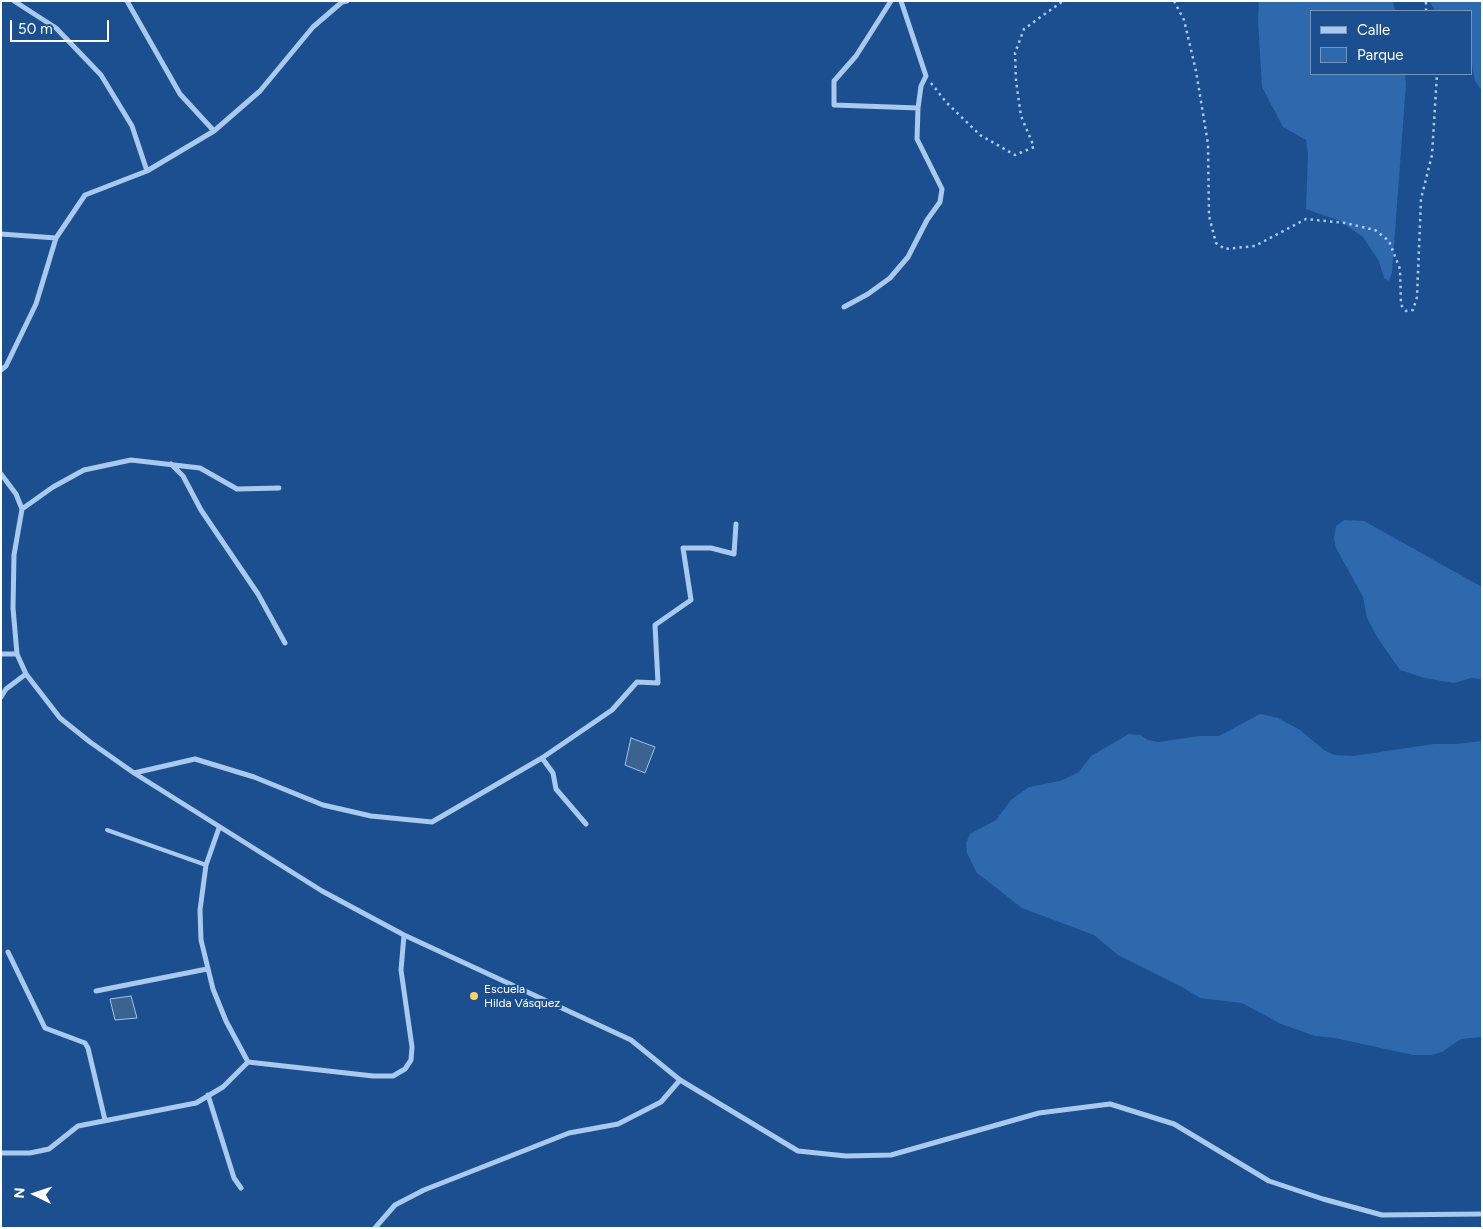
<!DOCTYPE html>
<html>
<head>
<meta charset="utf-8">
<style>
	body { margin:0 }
	#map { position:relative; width:1483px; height:1229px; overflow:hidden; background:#1b4f8f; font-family:Figtree,sans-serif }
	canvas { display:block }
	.frame { position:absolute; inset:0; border:2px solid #fff; pointer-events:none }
	.legend { position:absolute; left:1310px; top:10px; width:162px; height:65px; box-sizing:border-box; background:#1b4f8f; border:1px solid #7695bc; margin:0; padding:6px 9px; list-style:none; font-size:15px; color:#fff }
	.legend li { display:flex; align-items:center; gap:10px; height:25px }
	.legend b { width:25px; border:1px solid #7695bc }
	.north { position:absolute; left:10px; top:1169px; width:50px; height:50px; -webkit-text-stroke:4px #1b4f8f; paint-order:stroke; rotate:274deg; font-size:14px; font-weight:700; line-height:20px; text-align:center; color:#fff }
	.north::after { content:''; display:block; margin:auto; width:18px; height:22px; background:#fff; clip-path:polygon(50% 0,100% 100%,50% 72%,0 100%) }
	.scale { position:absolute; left:10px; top:20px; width:99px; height:22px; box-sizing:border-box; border:2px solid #fff; border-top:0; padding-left:6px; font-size:15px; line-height:18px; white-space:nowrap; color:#fff; -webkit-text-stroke:4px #1b4f8f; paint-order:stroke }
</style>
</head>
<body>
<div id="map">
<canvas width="1483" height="1229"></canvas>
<div class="frame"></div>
<ul class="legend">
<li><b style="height:6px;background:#a9c9ee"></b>Calle</li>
<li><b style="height:14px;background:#2e69ad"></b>Parque</li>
</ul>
<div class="north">N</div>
<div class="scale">50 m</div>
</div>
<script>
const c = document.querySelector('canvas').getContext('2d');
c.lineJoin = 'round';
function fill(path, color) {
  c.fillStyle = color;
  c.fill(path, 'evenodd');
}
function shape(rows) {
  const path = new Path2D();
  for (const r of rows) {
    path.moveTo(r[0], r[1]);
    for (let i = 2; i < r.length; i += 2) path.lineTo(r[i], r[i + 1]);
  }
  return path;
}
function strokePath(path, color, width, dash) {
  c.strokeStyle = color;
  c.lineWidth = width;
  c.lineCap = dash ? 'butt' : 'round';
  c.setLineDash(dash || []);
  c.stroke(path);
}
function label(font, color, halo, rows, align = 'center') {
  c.font = font + ' Figtree,sans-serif';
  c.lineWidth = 4.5;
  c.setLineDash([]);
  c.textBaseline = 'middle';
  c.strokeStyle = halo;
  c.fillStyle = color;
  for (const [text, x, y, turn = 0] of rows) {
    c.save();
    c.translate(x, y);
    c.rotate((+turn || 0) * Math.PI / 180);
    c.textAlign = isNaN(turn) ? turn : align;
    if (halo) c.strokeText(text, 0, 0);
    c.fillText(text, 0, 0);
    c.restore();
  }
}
const green = shape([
	[1259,1,1393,1,1395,11,1312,11,1312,74,1405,74,1406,83,1392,273,1389,281,1384,278,1379,261,1363,237,1340,221,1306,209,1308,154,1306,140,1283,127,1262,87,1258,20],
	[1429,1,1482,1,1482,91,1475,81,1472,65,1472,11,1435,11],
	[1344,520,1364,521,1482,587,1482,679,1471,678,1454,683,1425,678,1400,670,1377,637,1367,618,1363,597,1336,548,1334,538,1336,526],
	[1260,714,1278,718,1300,730,1324,750,1334,755,1353,756,1434,744,1456,744,1482,741,1482,1037,1461,1039,1442,1052,1432,1055,1413,1055,1335,1038,1315,1036,1281,1024,1242,1003,1200,998,1182,987,1118,955,1094,935,1022,908,977,873,967,853,966,843,970,834,996,820,1011,800,1029,787,1060,781,1079,772,1091,756,1129,734,1140,735,1148,740,1158,742,1200,736,1219,736]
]);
const water = shape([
	[631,738,655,747,645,773,625,765,631,738],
	[131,996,137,1018,115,1020,110,999,131,996]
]);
const path = shape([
	[1174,1,1184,20,1196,71,1208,144,1209,216,1216,243,1225,249,1255,246,1306,219,1345,223,1375,230,1389,241,1400,269,1401,305,1406,311,1413,310,1417,297,1421,199,1432,155,1437,74],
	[1426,11,1426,1],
	[931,83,946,102,980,135,1015,155,1034,147,1021,116,1016,81,1015,53,1024,29,1063,1]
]);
const service = shape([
	[107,830,206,865]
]);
const minor = shape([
	[14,1,56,28,101,75,132,126,147,171],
	[127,1,180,94,214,131],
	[891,1,856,56,834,81,834,105,918,108,921,86,926,76,901,1],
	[1,234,56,238],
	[844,307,868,294,890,278,908,257,927,220,940,202,942,189,917,139,918,108],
	[1,370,6,366,36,304,56,238,85,195,147,171,214,131,260,91,313,27,342,2,347,1],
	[171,464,183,476,201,510,258,594,285,643],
	[1,474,16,494,22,509,14,555,13,608,17,654,26,674,60,718,90,742,134,773,322,891,404,935,631,1040,680,1080,798,1151,846,1156,891,1155,1039,1113,1110,1104,1174,1124,1269,1181,1323,1199,1382,1215,1482,1214],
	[22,509,53,487,84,470,131,460,200,468,237,489,279,488],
	[1,654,17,654],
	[1,697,6,689,26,674],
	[542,758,553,773,556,789,586,824],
	[134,773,195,759,254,777,323,805,371,816,432,822,542,758,612,710,637,682,658,683,655,625,691,600,683,548,711,548,734,554,736,524],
	[219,828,206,865,200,910,201,940,213,989,226,1021,248,1062],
	[8,952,45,1028,85,1043,88,1048,105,1120],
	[96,991,207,969],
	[208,1095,234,1178,241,1188],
	[1,1153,30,1153,49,1149,78,1126,196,1103,223,1087,248,1062,373,1076,393,1076,405,1069,411,1060,412,1047,401,970,404,935],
	[375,1228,395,1205,424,1190,569,1133,618,1124,661,1102,680,1080]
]);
const markers = [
	[474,996,5,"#ffd166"]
];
const poiNames = [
	["Escuela",484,989],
	["Hilda Vásquez",484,1003]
];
fill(green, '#2e69ad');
fill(water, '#3c6290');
strokePath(water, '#9cc4f0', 1);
strokePath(path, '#a9c9ee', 2.5, [2.5, 4]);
strokePath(service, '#a9c9ee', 4);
strokePath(minor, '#a9c9ee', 5);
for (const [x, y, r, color] of markers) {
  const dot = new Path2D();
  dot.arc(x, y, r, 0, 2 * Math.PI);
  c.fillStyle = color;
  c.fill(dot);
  strokePath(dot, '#1b4f8f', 2);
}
label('12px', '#fff', '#1b4f8f', poiNames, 'left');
</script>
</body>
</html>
